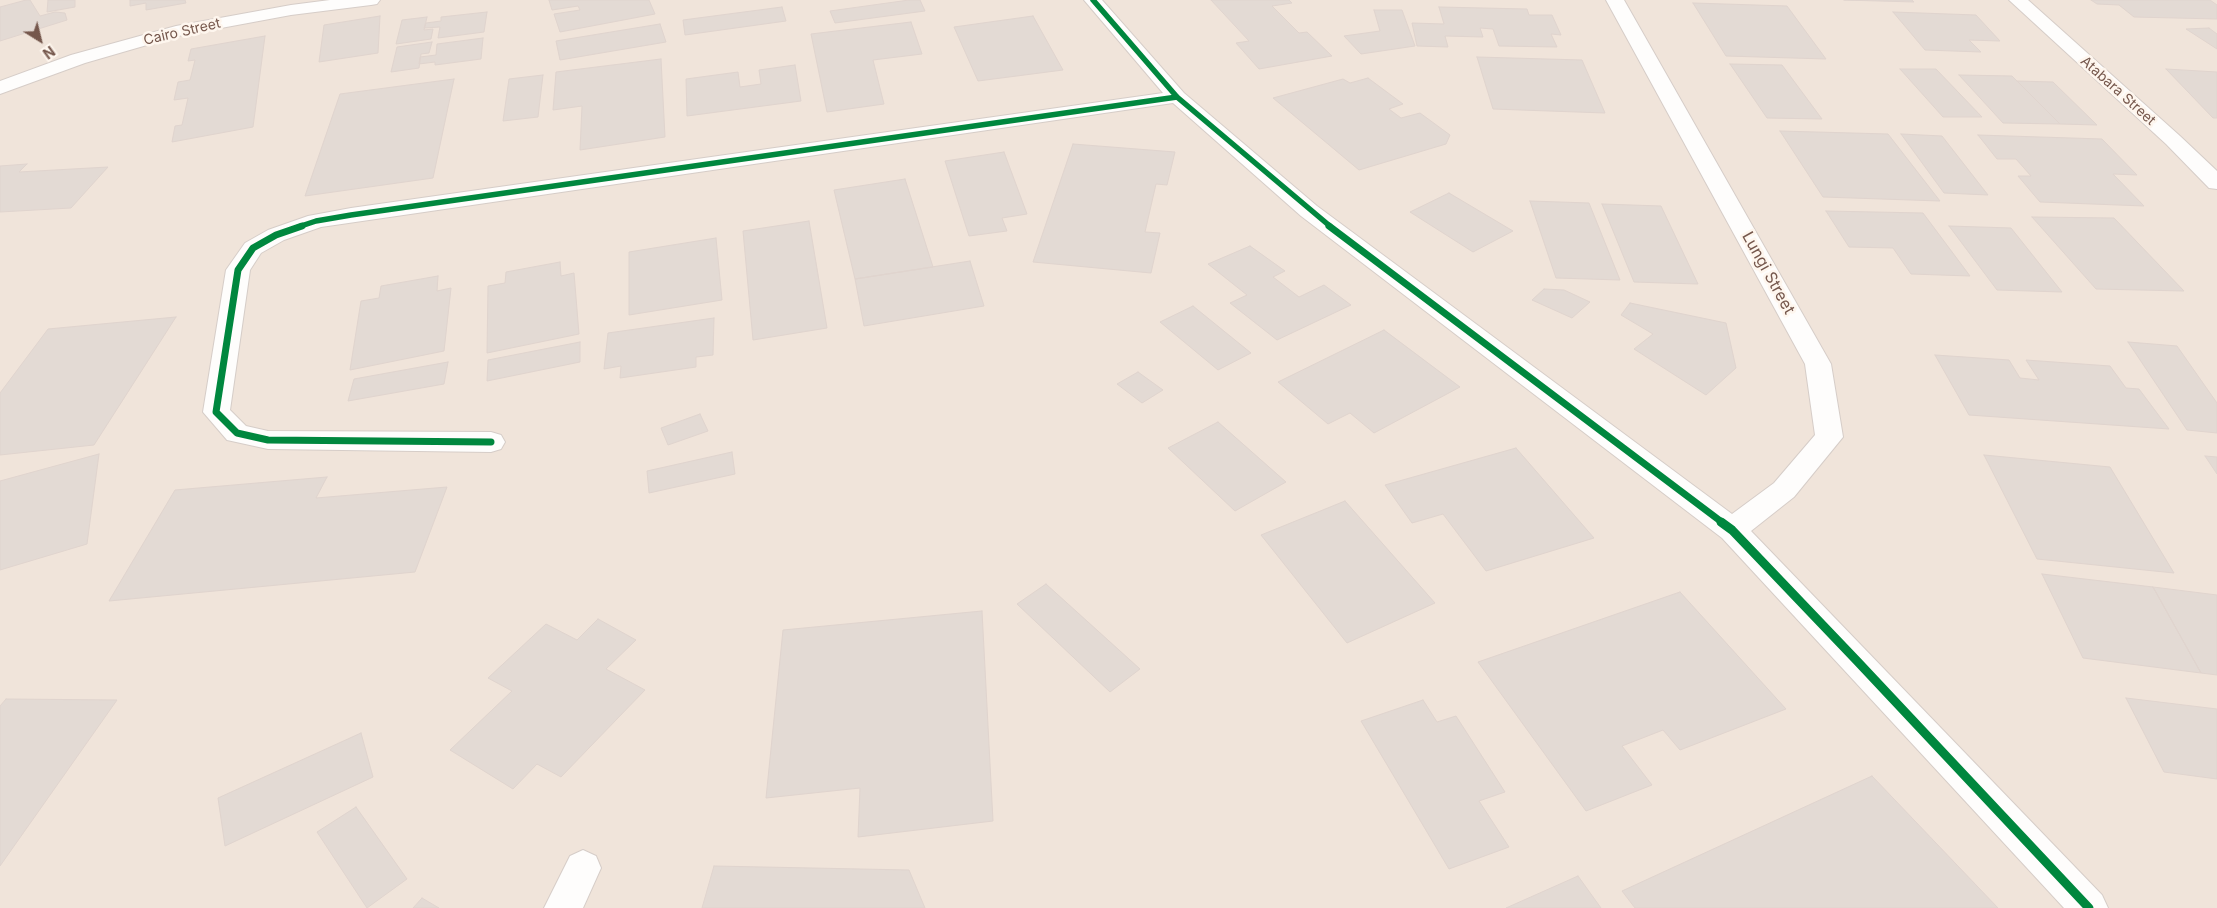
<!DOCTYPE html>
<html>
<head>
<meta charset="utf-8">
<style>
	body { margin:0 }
	#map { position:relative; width:2217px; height:908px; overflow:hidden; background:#f7f2ec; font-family:Inter,sans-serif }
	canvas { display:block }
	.north { position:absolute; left:15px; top:15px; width:50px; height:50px; -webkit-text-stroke:4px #fef6ee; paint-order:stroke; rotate:144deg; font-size:14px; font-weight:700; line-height:20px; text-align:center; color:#75574c }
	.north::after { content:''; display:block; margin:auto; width:18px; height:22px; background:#75574c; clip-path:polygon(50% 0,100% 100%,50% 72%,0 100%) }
</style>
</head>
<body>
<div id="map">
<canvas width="2217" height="908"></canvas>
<div class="north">N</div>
</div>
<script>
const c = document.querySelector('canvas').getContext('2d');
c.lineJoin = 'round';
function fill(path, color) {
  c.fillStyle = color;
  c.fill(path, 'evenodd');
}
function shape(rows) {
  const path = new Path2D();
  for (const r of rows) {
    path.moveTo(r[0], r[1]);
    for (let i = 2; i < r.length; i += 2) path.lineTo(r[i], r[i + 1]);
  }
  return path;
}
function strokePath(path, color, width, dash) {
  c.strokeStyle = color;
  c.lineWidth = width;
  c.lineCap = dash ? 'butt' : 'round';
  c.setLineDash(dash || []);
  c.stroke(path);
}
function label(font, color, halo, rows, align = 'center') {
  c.font = font + ' Inter,sans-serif';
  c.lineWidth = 5;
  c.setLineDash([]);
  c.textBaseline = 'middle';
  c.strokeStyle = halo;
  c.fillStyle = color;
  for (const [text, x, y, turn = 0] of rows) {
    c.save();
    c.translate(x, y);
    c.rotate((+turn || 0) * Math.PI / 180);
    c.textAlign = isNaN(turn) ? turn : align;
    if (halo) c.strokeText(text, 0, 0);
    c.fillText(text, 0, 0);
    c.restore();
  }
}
const residential = shape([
	[0,0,2217,0,2217,908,0,908]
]);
const building = shape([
	[26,0,30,0,40,16,55,12,65,13,67,20,0,41,0,7,26,0],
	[48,0,75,0,75,7,47,12,48,0],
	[130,0,185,0,186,3,146,10,146,3,130,6,130,0],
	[549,0,649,0,655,14,560,32,554,14,580,10,578,6,552,10,549,0],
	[909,0,920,0,925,11,835,23,830,11,909,0],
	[1211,0,1289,0,1292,3,1272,6,1299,33,1307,32,1332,56,1259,69,1236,43,1249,41,1211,0],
	[1844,0,1912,0,1914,2,1844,0],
	[2091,0,2210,0,2217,5,2217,19,2134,17,2119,5,2097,4,2091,0],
	[1693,3,1787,6,1826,59,1726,56,1693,3],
	[782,7,786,21,685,35,683,20,782,7],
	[1439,7,1527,9,1529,15,1552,15,1561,35,1551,34,1557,47,1499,46,1493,29,1480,28,1483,37,1445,36,1448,47,1417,46,1412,23,1444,24,1439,7],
	[1374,10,1402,10,1415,46,1361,54,1344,36,1380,31,1374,10],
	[487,12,484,32,438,38,440,27,424,28,426,23,441,21,441,17,487,12],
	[1893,12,1976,15,2000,41,1969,40,1981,52,1925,50,1893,12],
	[380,16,378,53,319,62,324,25,380,16],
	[1033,16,1063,70,978,81,954,27,1033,16],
	[427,17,424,30,433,29,431,39,396,44,402,20,427,17],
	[911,22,922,54,873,60,884,104,827,112,811,34,911,22],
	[660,24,666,42,560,60,556,41,660,24],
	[2209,28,2217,34,2217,49,2186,29,2209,28],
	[265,36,253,127,172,142,175,126,182,125,188,98,174,100,178,82,190,80,195,60,188,61,191,49,265,36],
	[483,38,481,59,435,65,435,62,419,64,420,57,436,55,437,44,483,38],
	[432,42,429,53,421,54,419,68,391,72,397,47,432,42],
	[1477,57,1582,60,1605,113,1493,109,1477,57],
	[661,59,665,137,580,150,582,106,553,110,556,72,661,59],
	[1730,64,1782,65,1822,119,1767,118,1730,64],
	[795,65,801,101,687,116,686,79,738,72,740,87,761,84,759,70,795,65],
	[1900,69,1936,69,1982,117,1943,117,1900,69],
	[2166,69,2217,72,2217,118,2213,118,2166,69],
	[543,75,538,117,503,121,509,79,543,75],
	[1959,75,2012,76,2060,124,2003,123,1959,75],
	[1368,78,1403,104,1389,109,1401,118,1420,113,1450,135,1446,144,1359,170,1273,98,1343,79,1350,83,1368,78],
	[454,79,433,178,305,196,340,94,454,79],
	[2017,81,2053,82,2097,125,2060,124,2017,81],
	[1780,131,1888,134,1940,201,1823,197,1780,131],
	[1901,134,1942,136,1988,195,1944,193,1901,134],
	[1978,135,2102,139,2137,175,2113,174,2144,206,2040,202,2018,176,2031,176,2016,159,1997,159,1978,135],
	[1073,144,1175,152,1167,185,1156,184,1145,232,1160,233,1151,273,1033,262,1073,144],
	[1004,152,1027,214,1002,218,1007,231,969,236,945,161,1004,152],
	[27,164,19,172,108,167,71,208,0,212,0,166,27,164],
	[905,179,933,267,855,279,834,190,905,179],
	[1449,193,1513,231,1473,252,1410,212,1449,193],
	[1530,201,1589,203,1620,280,1556,278,1530,201],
	[1602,204,1661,206,1698,284,1634,282,1602,204],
	[1826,211,1923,213,1970,276,1911,274,1893,248,1849,247,1826,211],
	[2032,217,2114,218,2184,291,2096,289,2032,217],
	[809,221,827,328,753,340,743,231,809,221],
	[1949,226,2011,228,2062,292,1997,290,1949,226],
	[716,238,722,300,629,315,629,252,716,238],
	[1250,246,1285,271,1273,277,1299,297,1324,285,1351,305,1277,340,1230,303,1247,295,1208,264,1250,246],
	[970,261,984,306,864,326,855,279,970,261],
	[560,262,561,276,574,273,579,334,487,353,488,286,505,283,506,272,560,262],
	[438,276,437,291,451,288,444,351,350,370,361,301,379,298,381,286,438,276],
	[1544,289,1564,290,1590,302,1572,318,1532,300,1544,289],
	[1630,303,1726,323,1736,368,1706,395,1634,349,1653,334,1621,315,1630,303],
	[1193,306,1251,353,1218,370,1160,322,1193,306],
	[176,317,94,445,0,455,0,393,48,329,176,317],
	[714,318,713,355,696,357,696,367,620,378,621,366,604,369,608,333,714,318],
	[1384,330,1460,387,1374,433,1350,413,1328,424,1278,382,1384,330],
	[580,342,580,362,487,381,488,360,580,342],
	[2128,342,2177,346,2217,403,2217,433,2187,430,2128,342],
	[1935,355,2009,360,2020,378,2039,380,2026,360,2110,366,2126,388,2139,389,2169,429,1969,415,1935,355],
	[448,362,444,384,348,401,354,379,448,362],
	[1138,372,1163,390,1142,403,1117,384,1138,372],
	[700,414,708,431,668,445,661,428,700,414],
	[1218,422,1286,482,1235,511,1168,448,1218,422],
	[1516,448,1594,538,1486,571,1443,514,1412,523,1385,485,1516,448],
	[732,452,735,474,649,493,647,471,732,452],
	[99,454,87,544,0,570,0,481,99,454],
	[1984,455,2110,467,2174,573,2037,559,1984,455],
	[2205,456,2217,457,2217,474,2205,456],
	[327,477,316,498,447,487,415,572,109,601,175,490,327,477],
	[1345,501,1435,603,1347,643,1261,535,1345,501],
	[2042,574,2153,587,2201,673,2083,658,2042,574],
	[1046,584,1140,669,1110,692,1017,604,1046,584],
	[2153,587,2217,595,2217,675,2201,673,2153,587],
	[1680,592,1786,709,1680,750,1663,730,1622,746,1652,785,1586,811,1478,662,1680,592],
	[982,611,993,821,858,837,860,788,766,798,783,630,982,611],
	[598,619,636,640,606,669,645,690,561,777,537,764,513,789,450,750,512,691,488,678,546,624,577,640,598,619],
	[2126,698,2217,709,2217,779,2164,772,2126,698],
	[6,699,117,700,0,866,0,706,6,699],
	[1423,700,1437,722,1456,716,1505,792,1479,801,1509,847,1449,869,1361,721,1423,700],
	[361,733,373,777,225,846,218,798,361,733],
	[1872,776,1998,908,1635,908,1622,891,1872,776],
	[356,807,407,879,367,908,317,832,356,807],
	[714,866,909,870,925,908,702,908,714,866],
	[1578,876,1601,908,1506,908,1578,876],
	[422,898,439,908,413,908,422,898]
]);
const street = shape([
	[330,0,380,0,377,4,371,5,291,15,178,36,85,63,0,94,0,81,71,55,176,26,291,5,330,0],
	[1084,0,1102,0,1184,93,1317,206,1732,514,1774,483,1815,435,1805,364,1606,0,1624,0,1831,364,1843,437,1794,497,1751,531,2102,895,2108,908,2064,908,1722,538,1301,216,1173,103,321,227,284,240,261,253,250,270,230,410,246,426,268,431,491,432,501,435,505,442,501,449,491,452,268,449,227,440,203,412,226,270,245,243,268,230,308,216,351,208,1163,93,1084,0],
	[2009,0,2028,0,2180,136,2217,171,2217,189,2209,188,2166,144,2009,0],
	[583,850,596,856,601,868,583,908,544,908,570,856,583,850]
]);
const cyclewayFar2 = shape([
	[1093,0,1177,97,1331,227],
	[298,227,316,221,351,215,1177,97]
]);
const cyclewayFar1 = shape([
	[302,226,276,235,253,248,238,270,216,412,237,433,268,440,491,442],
	[1329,226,1723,523]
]);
const cycleway = shape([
	[1721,522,1732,530,1858,662,2089,908]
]);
const farStreetnames = [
	["Cairo Street",182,32,-13],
	["Atabara Street",2118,91,42]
];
const streetNames = [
	["Lungi Street",1768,273,61]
];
fill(residential, '#f0e4da');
fill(building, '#e3dad4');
strokePath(building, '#e0d4ce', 1);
strokePath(street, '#d6cdc8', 2);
fill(street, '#fefdfc');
strokePath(cyclewayFar2, '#00873e', 5.5);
strokePath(cyclewayFar1, '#00873e', 7);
strokePath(cycleway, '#00873e', 9);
label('14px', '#75574c', '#fef6ee', farStreetnames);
label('16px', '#75574c', '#fef6ee', streetNames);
</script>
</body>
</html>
